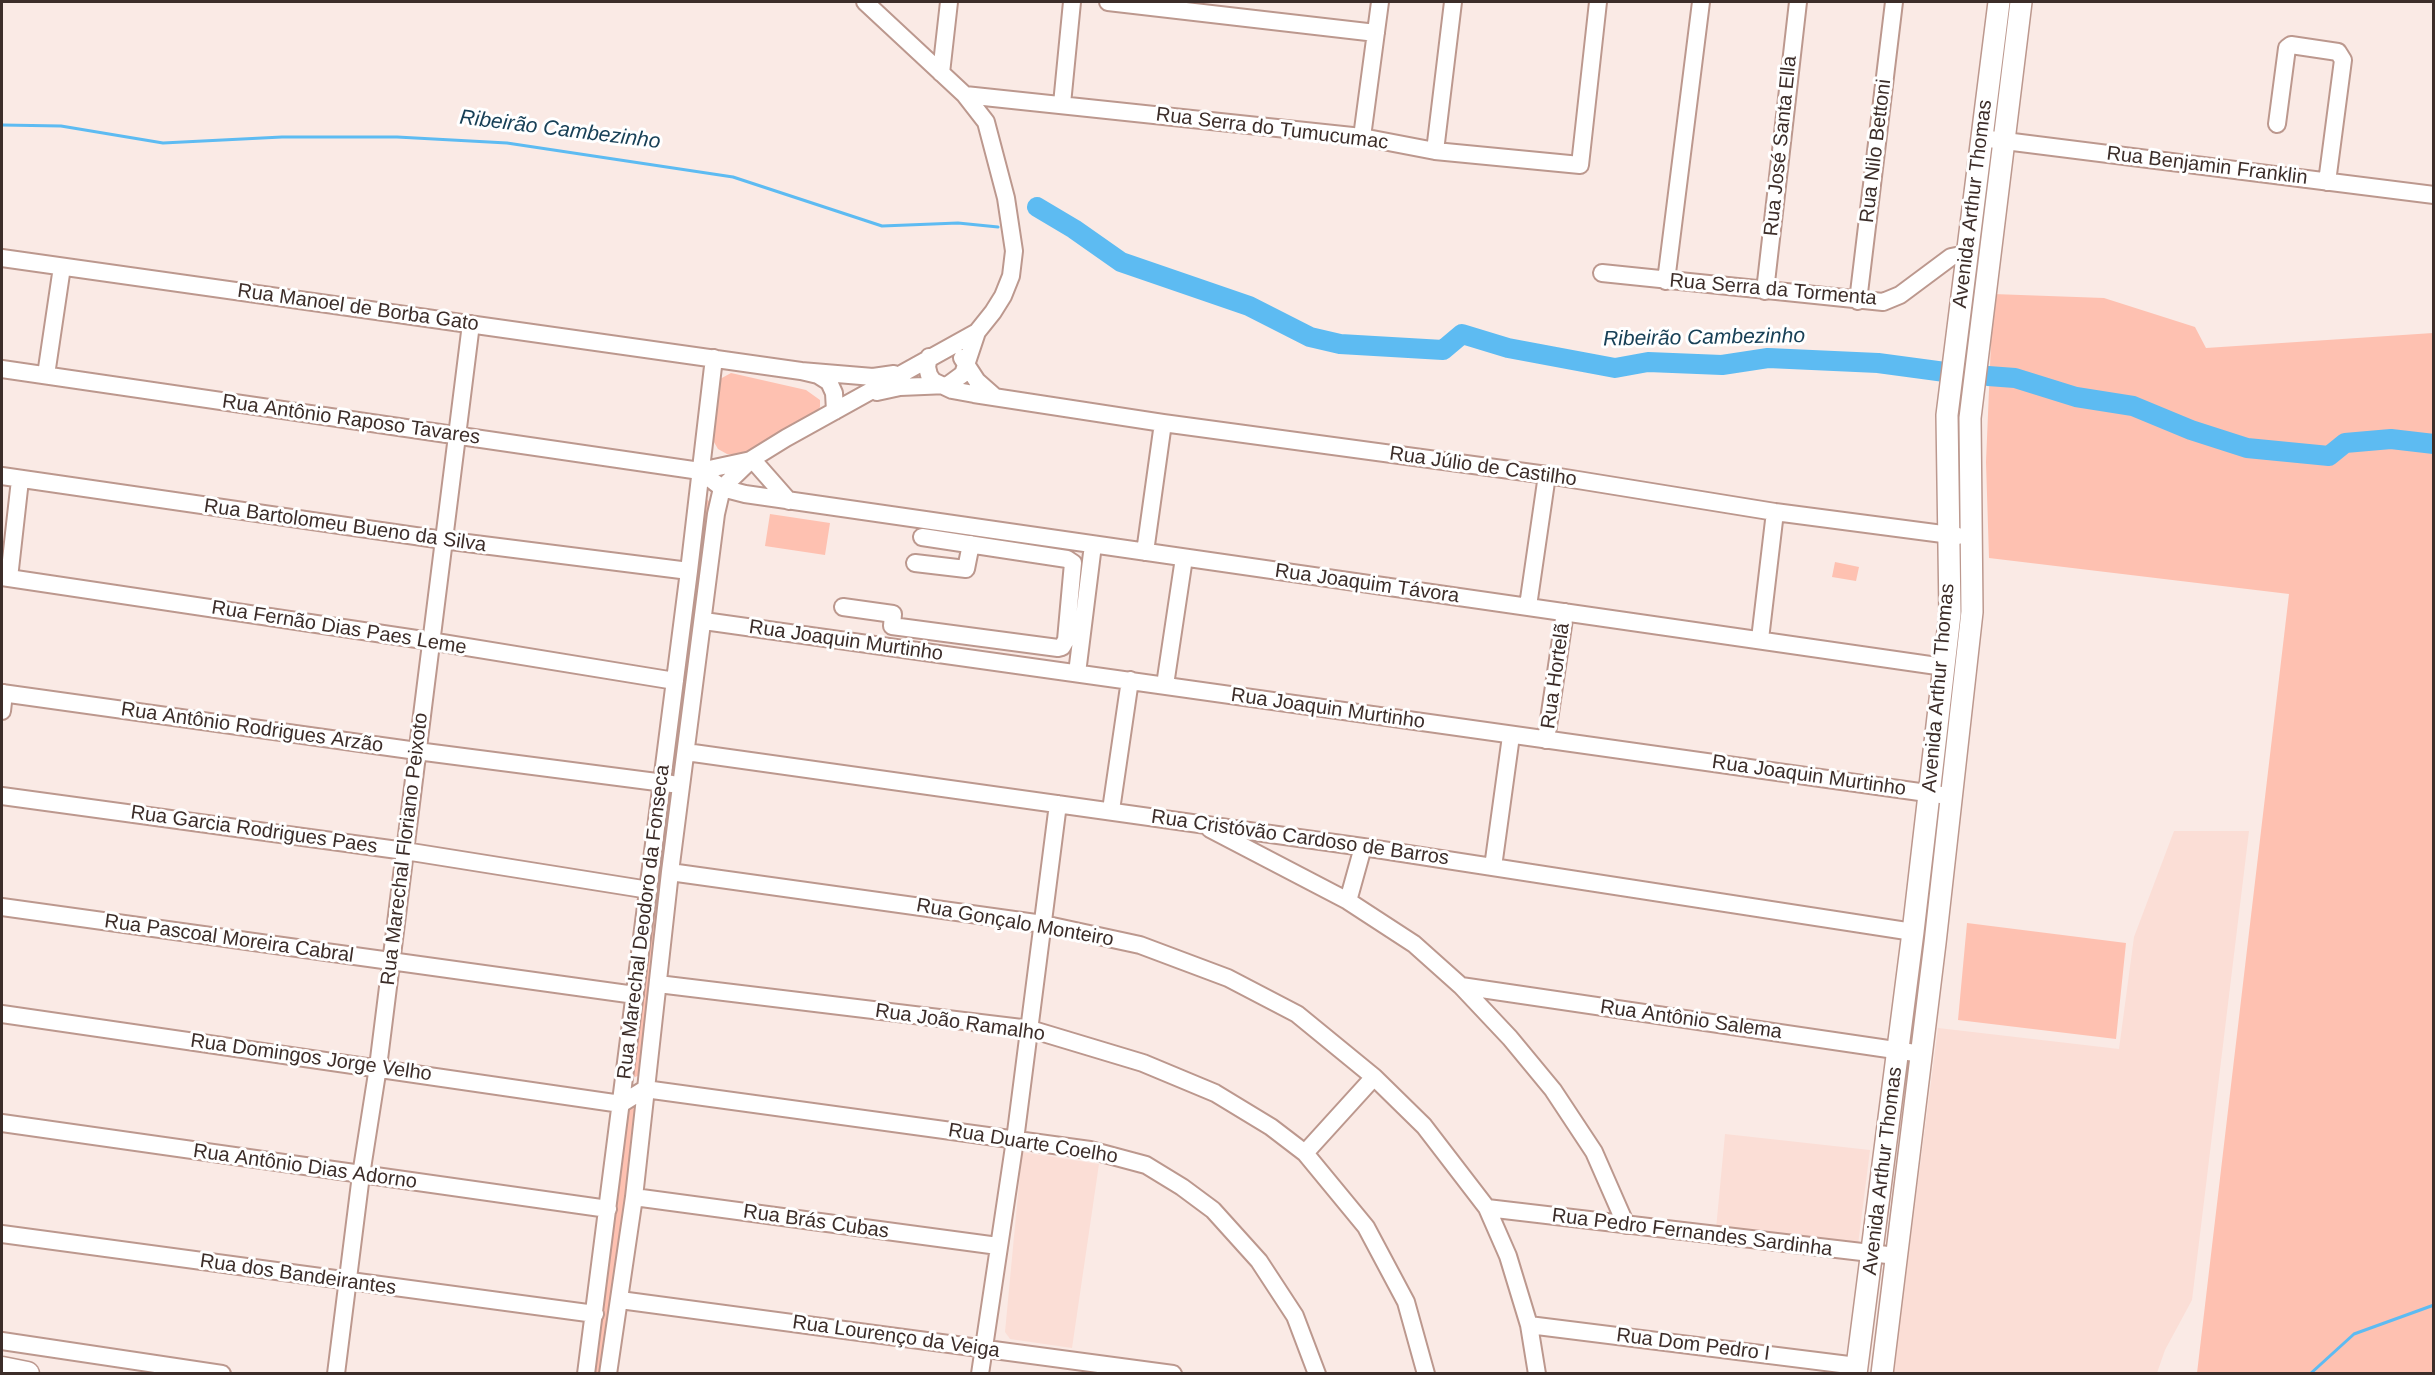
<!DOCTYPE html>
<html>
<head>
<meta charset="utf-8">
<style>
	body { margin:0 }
	#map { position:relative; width:2435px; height:1375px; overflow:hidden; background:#faeae5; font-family:Helvetica,sans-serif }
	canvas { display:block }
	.frame { position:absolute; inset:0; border:3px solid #3c2d29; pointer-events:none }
</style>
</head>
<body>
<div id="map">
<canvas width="2435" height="1375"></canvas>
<div class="frame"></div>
</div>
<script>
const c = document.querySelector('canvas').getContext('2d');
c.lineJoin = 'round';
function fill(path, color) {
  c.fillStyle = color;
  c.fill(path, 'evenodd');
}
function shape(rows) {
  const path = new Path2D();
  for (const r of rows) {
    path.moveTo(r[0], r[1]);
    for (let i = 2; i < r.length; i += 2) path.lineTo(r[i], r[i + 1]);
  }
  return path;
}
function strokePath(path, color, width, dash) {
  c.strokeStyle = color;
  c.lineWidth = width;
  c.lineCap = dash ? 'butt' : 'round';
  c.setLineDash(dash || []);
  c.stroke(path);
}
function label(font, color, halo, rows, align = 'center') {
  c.font = font + ' Helvetica,sans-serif';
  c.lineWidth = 6;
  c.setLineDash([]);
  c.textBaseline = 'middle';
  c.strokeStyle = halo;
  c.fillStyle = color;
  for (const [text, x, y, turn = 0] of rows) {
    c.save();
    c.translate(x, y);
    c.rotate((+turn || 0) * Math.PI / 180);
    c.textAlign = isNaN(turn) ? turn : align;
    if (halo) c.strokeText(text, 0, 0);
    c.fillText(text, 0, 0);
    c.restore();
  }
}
const built = shape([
	[2174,831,2249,831,2192,1300,2165,1350,2157,1373,1893,1373,1938,1028,2119,1049,2134,937],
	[1725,1134,1870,1150,1858,1245,1716,1229],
	[1022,1152,1099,1164,1072,1348,1010,1339,1005,1332]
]);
const green = shape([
	[1993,294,2104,298,2195,327,2206,348,2433,333,2433,1373,2197,1373,2289,594,1989,558,1986,462],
	[731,373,806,390,820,400,820,407,817,412,740,455,727,454,718,449,711,437,717,387,720,379],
	[707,499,711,504,675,775,671,774,704,500],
	[770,514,830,523,825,555,765,546],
	[1835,562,1859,567,1856,581,1832,577],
	[671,791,673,792,640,1075,635,1077,631,1072,668,792],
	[1967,923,2126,943,2116,1039,1958,1020],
	[635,1101,637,1106,605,1373,595,1374,628,1104]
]);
const stream = shape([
	[2,125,61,126,163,143,282,137,397,137,507,143,733,177,882,226,958,223,998,227],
	[2310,1374,2354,1334,2434,1305]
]);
const river = shape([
	[1037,207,1074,229,1121,262,1249,306,1310,337,1340,344,1443,350,1462,334,1508,348,1615,368,1648,362,1722,365,1768,358,1878,363,1945,372],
	[1988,376,2015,378,2076,397,2133,406,2191,430,2247,448,2329,456,2345,443,2391,439,2434,444]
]);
const minor = shape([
	[865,2,965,95,986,122,1006,198,1014,251,1011,276,1003,296,993,312,977,332,963,374,948,385,900,387,877,392],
	[1108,2,1376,33],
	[941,73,949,2],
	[965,95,1362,137,1435,151,1580,165,1598,2],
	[1062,104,1072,2],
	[2277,124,2287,48,2291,45,2338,52,2343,60,2327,182],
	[1362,137,1380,2],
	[1981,138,2434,195],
	[1435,151,1453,2],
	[2,258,801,371],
	[1602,273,1883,302,1900,295,1951,257,1966,254],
	[1666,281,1701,2],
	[1765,291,1798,2],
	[1858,301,1894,2],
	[929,357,927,367,929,375,933,381,952,390,974,394,1163,423,1547,475,1775,512,1958,536],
	[962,358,977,381,994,396],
	[2,369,700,471,751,460],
	[46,375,62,267],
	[835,411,834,393,829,382,818,375,801,371,873,377,894,374],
	[752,459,789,501],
	[700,471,722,488,745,494,1944,667],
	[2,476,443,540,689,571],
	[1145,552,1163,423],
	[915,563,966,569,971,544],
	[2,577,430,641,675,681],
	[9,578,20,480],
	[1528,606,1547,475],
	[843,607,893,614,892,626,1058,648,1062,647,1066,640,1073,563,1067,559,922,537],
	[704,621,1941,795],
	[1760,639,1775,512],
	[1077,673,1093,545],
	[1165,685,1184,558],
	[2,693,417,751,672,784],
	[2,711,4,693],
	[1546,740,1565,612],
	[686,752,1363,847,1913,932],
	[2,796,405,851,649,890],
	[1111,810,1130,680],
	[1210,829,1348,901,1414,944,1461,986,1510,1038,1553,1090,1594,1152,1626,1225],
	[1493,867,1511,736],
	[670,872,1043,924,1140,945,1228,978,1297,1014,1374,1077,1424,1126,1487,1208,1508,1256,1529,1325,1537,1374],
	[1348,901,1363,847],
	[2,907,635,995],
	[658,984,1030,1029,1143,1063,1215,1093,1271,1127,1305,1153,1366,1227,1406,1302,1426,1374],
	[1461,986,1922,1054],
	[2,1014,621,1104,645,1089,1090,1150,1146,1165,1182,1187,1213,1210,1259,1261,1295,1316,1317,1374],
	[2,1123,608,1209],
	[1305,1153,1374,1077],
	[634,1197,998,1246],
	[1487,1208,1896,1256],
	[2,1234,595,1314],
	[620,1300,1173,1374],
	[1529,1325,1857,1366],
	[2,1341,222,1374],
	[336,1374,361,1175,378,1067,471,324],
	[586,1374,689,571,714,358],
	[608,1374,634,1197,670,872,716,514,722,488,752,459,786,438,977,332],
	[980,1374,1015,1140,1058,804]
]);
const major = shape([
	[1856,1374,1913,932,1950,614,1947,415,1999,2],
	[1882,1374,1935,943,1972,612,1970,418,2021,2]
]);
const highway = shape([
	[2,1369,27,1374]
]);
const streetNames = [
	["Rua Serra do Tumucumac",1272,129,7],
	["Rua José Santa Ella",1781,146,-84],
	["Rua Nilo Bettoni",1876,151,-83],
	["Rua Benjamin Franklin",2207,166,7],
	["Avenida Arthur Thomas",1973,204,-83],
	["Rua Serra da Tormenta",1773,290,5],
	["Rua Manoel de Borba Gato",358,308,8],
	["Rua Antônio Raposo Tavares",351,420,8],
	["Rua Júlio de Castilho",1483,467,8],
	["Rua Bartolomeu Bueno da Silva",345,526,8],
	["Rua Joaquim Távora",1367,584,8],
	["Rua Fernão Dias Paes Leme",339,628,9],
	["Rua Joaquin Murtinho",846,641,8],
	["Rua Hortelã",1556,676,-82],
	["Avenida Arthur Thomas",1939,688,-85],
	["Rua Joaquin Murtinho",1328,709,8],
	["Rua Antônio Rodrigues Arzão",252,728,8],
	["Rua Joaquin Murtinho",1809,776,8],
	["Rua Garcia Rodrigues Paes",254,830,8],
	["Rua Cristóvão Cardoso de Barros",1300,838,8],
	["Rua Marechal Floriano Peixoto",405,849,-83],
	["Rua Marechal Deodoro da Fonseca",644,922,-83],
	["Rua Gonçalo Monteiro",1015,923,10],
	["Rua Pascoal Moreira Cabral",229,939,8],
	["Rua Antônio Salema",1691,1020,8],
	["Rua João Ramalho",960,1023,8],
	["Rua Domingos Jorge Velho",311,1058,8],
	["Rua Duarte Coelho",1033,1144,9],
	["Rua Antônio Dias Adorno",305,1167,8],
	["Avenida Arthur Thomas",1883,1171,-83],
	["Rua Brás Cubas",816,1222,8],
	["Rua Pedro Fernandes Sardinha",1692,1233,7],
	["Rua dos Bandeirantes",298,1275,8],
	["Rua Lourenço da Veiga",896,1337,8],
	["Rua Dom Pedro I",1693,1345,7]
];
const waterNames = [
	["Ribeirão Cambezinho",560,130,7],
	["Ribeirão Cambezinho",1704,338,-1]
];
fill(built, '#fbded6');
fill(green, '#fec1b1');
strokePath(stream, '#5dbbf2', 3);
strokePath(river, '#5dbbf2', 20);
strokePath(minor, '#bc988e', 20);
strokePath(major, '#bc988e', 24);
strokePath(highway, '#bc988e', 27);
strokePath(minor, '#fff', 16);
strokePath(major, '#fff', 21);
strokePath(highway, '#fff', 24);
label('20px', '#3c2d29', '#fff', streetNames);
label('italic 21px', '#184057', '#fff', waterNames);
</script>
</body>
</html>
